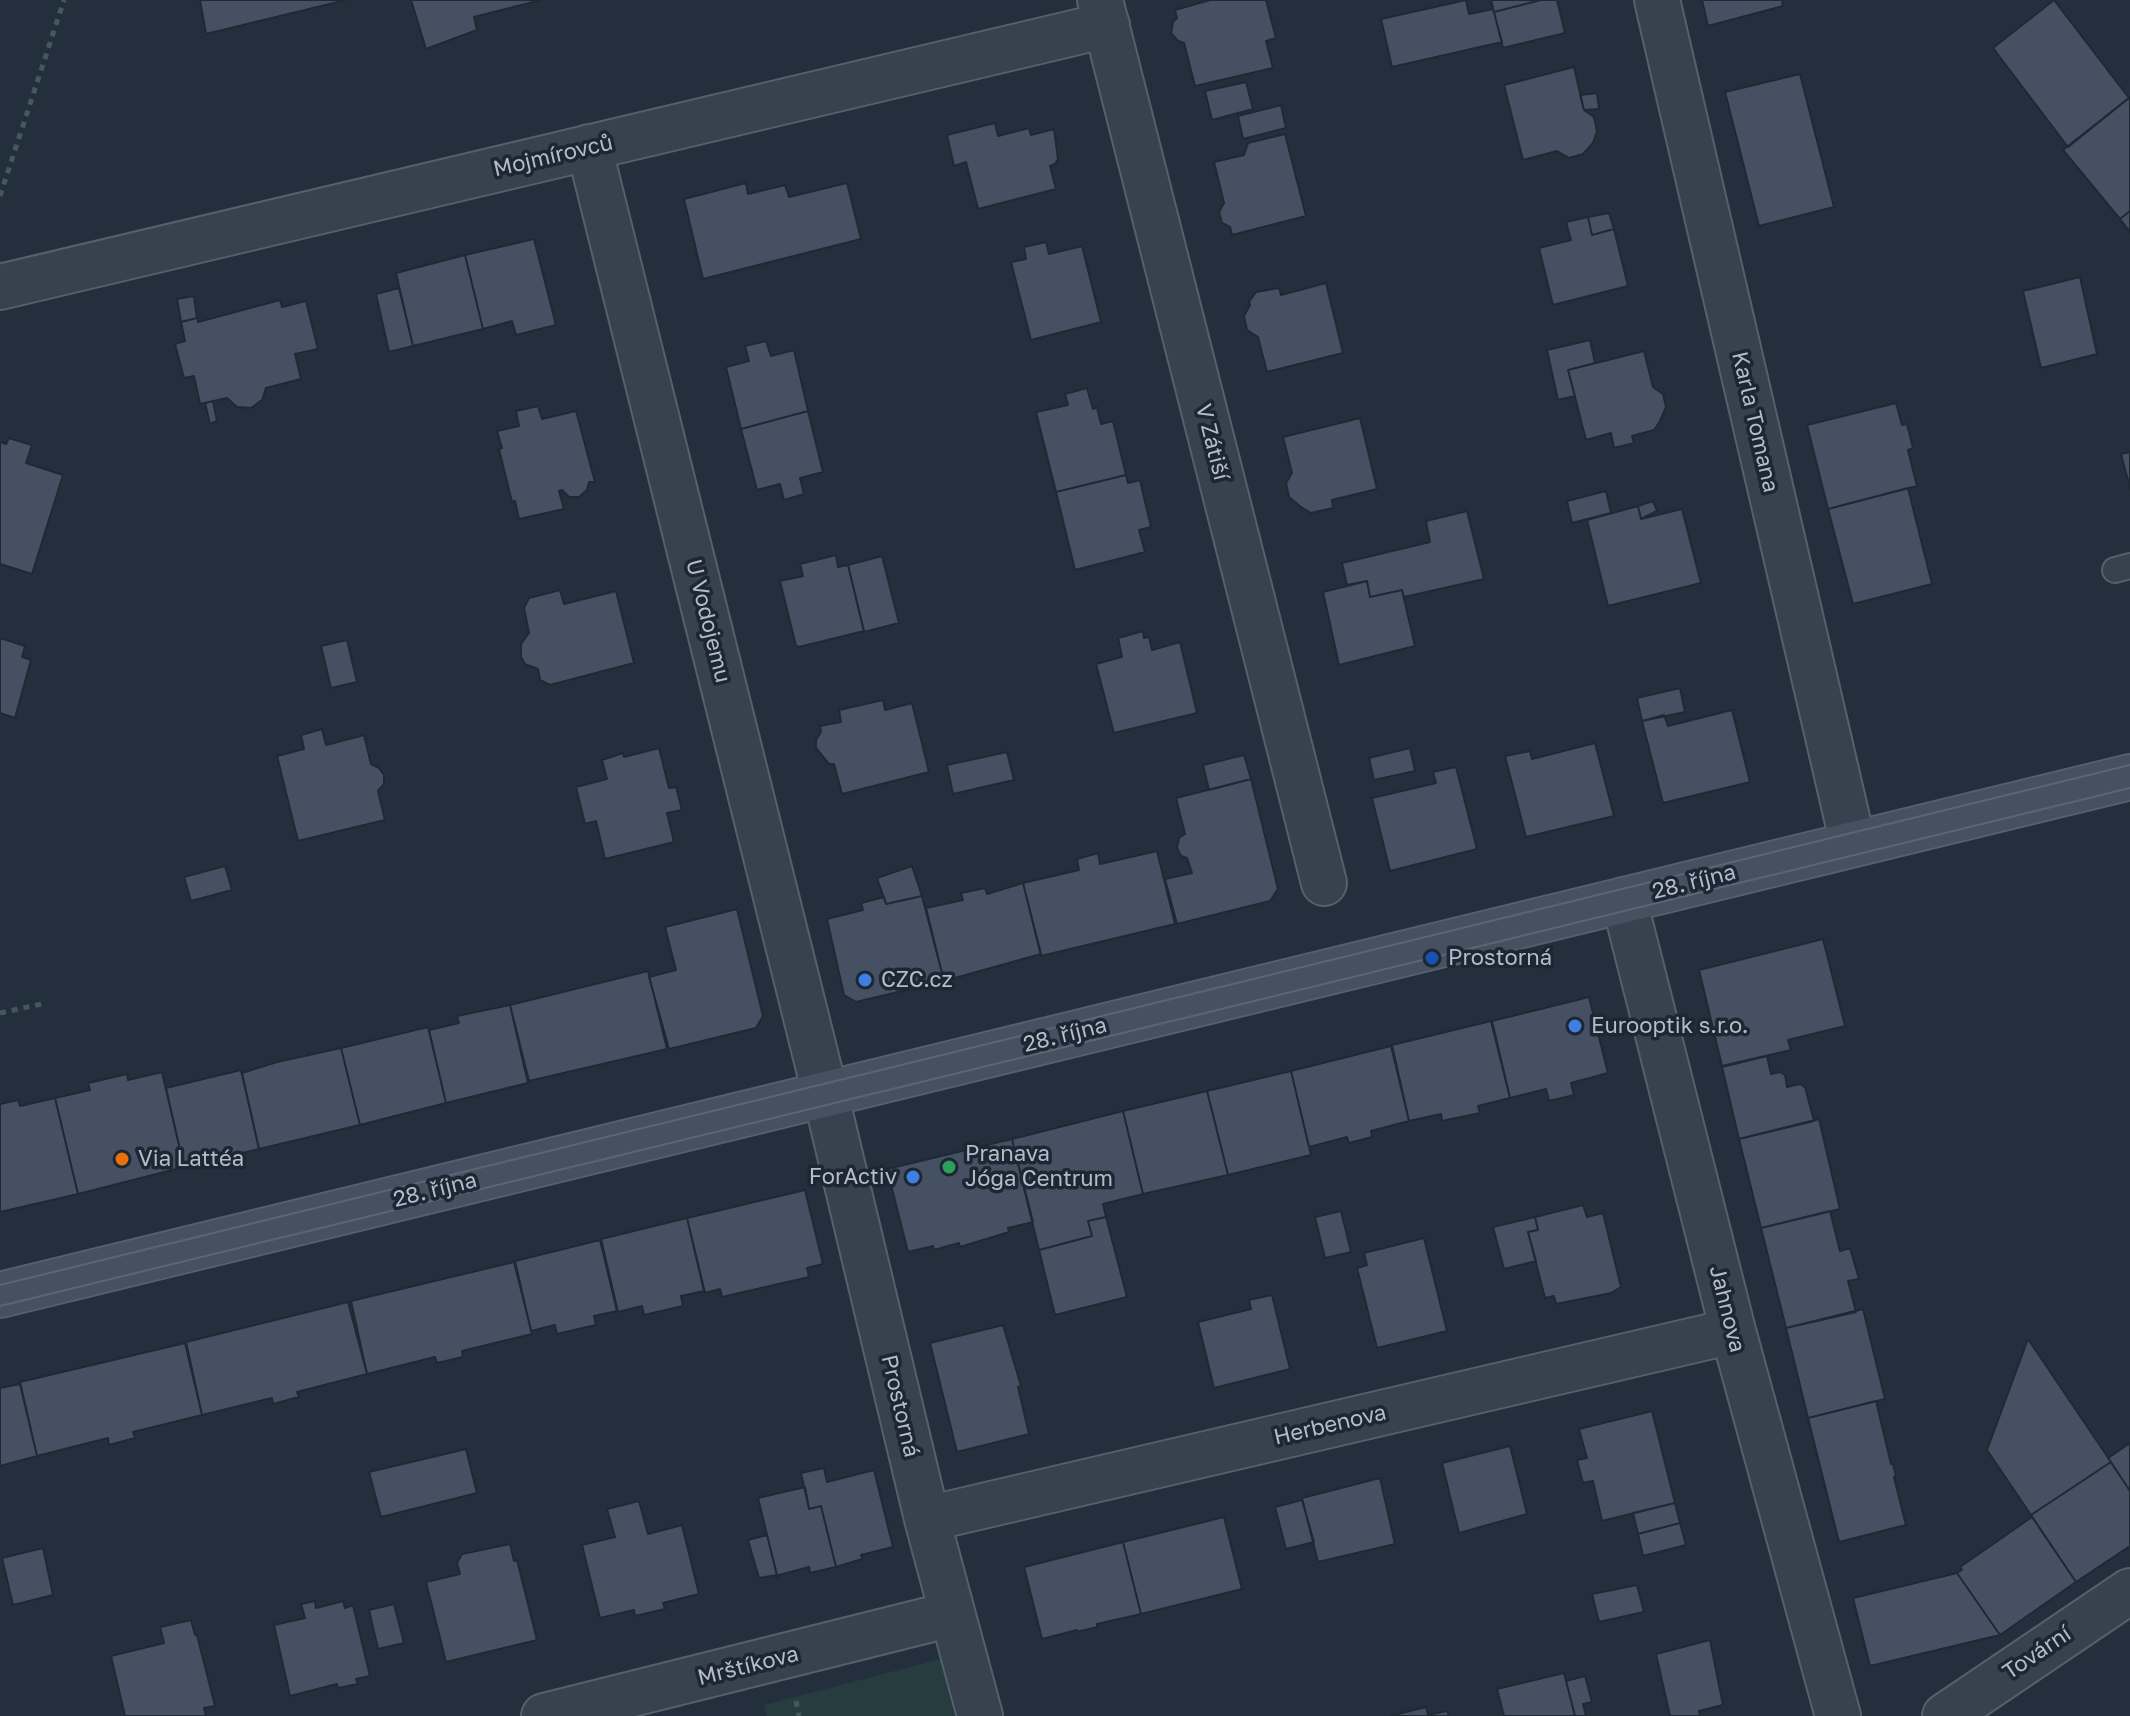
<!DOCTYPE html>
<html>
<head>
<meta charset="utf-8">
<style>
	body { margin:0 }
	canvas { display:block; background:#242f3e }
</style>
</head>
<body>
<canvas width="2130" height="1716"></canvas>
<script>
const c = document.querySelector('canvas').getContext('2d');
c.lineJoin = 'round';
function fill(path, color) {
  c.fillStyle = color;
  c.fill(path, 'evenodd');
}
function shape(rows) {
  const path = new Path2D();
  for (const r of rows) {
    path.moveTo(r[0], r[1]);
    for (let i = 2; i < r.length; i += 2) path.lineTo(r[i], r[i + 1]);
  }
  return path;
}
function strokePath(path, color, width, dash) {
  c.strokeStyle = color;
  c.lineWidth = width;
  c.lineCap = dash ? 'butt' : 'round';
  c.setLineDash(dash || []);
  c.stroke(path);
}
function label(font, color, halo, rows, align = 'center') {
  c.font = font + ' "Golos Text",sans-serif';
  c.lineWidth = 7;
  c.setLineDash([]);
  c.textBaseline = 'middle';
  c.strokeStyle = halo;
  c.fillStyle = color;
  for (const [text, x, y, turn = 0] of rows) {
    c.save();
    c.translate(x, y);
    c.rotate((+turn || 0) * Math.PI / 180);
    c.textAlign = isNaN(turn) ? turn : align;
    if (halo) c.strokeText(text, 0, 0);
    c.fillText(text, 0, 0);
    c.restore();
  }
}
const green = shape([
	[941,1659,954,1716,767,1716,764,1705]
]);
const building = shape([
	[200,0,346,0,206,34,200,0],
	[411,0,541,0,474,17,477,30,426,49,411,0],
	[1266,0,1276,38,1266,41,1273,68,1195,86,1184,43,1178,41,1171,33,1173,22,1177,18,1175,10,1210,0,1266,0],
	[1466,0,1469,14,1493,9,1502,42,1392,67,1381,19,1466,0],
	[1491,0,1541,0,1494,12,1491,0],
	[1541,0,1557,0,1565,33,1503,48,1494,12,1541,0],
	[1702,0,1782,0,1783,6,1708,26,1702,0],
	[2054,0,2129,98,2068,147,1993,48,2054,0],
	[1574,67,1584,110,1594,117,1597,131,1593,143,1583,154,1569,158,1557,151,1523,160,1504,85,1574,67],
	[1800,74,1834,207,1759,226,1725,92,1800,74],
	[1246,82,1253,109,1212,120,1205,91,1246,82],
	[1597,93,1599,109,1584,110,1580,95,1597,93],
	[2130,97,2130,211,2120,219,2063,150,2130,97],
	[1281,105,1286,128,1243,139,1238,116,1281,105],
	[995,123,998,136,1029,128,1031,135,1054,129,1058,159,1055,164,1050,166,1056,189,978,209,966,162,954,166,947,135,995,123],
	[1285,134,1306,216,1232,235,1230,227,1222,223,1219,212,1224,203,1214,162,1244,155,1248,143,1285,134],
	[746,183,748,194,785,185,789,197,847,183,861,239,703,279,684,199,746,183],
	[2130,211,2130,232,2120,219,2130,211],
	[1609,213,1614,229,1592,235,1588,217,1609,213],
	[1588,217,1592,235,1614,229,1628,286,1553,305,1539,248,1571,240,1566,222,1588,217],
	[534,239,556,325,516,335,512,321,483,329,465,255,534,239],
	[1046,242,1049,254,1082,246,1101,322,1031,340,1011,262,1026,259,1024,247,1046,242],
	[465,255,483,329,413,346,396,273,465,255],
	[2080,277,2097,354,2041,368,2023,291,2080,277],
	[1326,283,1343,353,1267,372,1258,337,1247,330,1244,316,1250,305,1249,302,1256,292,1279,288,1281,295,1326,283],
	[399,288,413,346,389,352,376,294,399,288],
	[194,296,197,318,181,322,177,299,194,296],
	[280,300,282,307,306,301,318,349,295,354,301,379,266,388,262,400,251,408,237,407,227,398,200,404,194,376,184,378,175,344,185,341,181,322,197,318,198,322,280,300],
	[1590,340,1595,363,1568,370,1575,396,1558,400,1547,350,1590,340],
	[766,341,771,356,794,350,808,411,741,429,726,367,749,361,745,346,766,341],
	[1644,351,1653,387,1663,394,1666,407,1660,421,1654,430,1632,436,1634,443,1614,448,1611,433,1586,440,1568,370,1644,351],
	[1087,388,1093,409,1097,407,1101,424,1113,421,1126,475,1056,492,1036,412,1068,405,1065,394,1087,388],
	[213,401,217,421,210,424,205,403,213,401],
	[1896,403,1902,425,1907,424,1913,448,1908,450,1917,486,1828,509,1807,425,1896,403],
	[538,406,542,419,576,411,595,482,589,482,587,490,579,497,569,497,562,490,559,491,564,509,519,519,515,501,512,502,499,449,502,448,497,431,519,426,516,411,538,406],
	[808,411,823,472,800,478,804,494,784,500,780,484,757,490,741,429,808,411],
	[1360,418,1377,489,1332,500,1333,508,1311,513,1301,507,1289,497,1286,483,1292,473,1283,437,1360,418],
	[9,438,32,445,26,463,63,475,32,574,0,564,0,442,6,444,9,438],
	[2130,452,2130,488,2121,454,2130,452],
	[1126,475,1128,483,1140,480,1151,527,1139,530,1145,552,1075,570,1056,492,1126,475],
	[1908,488,1932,584,1853,604,1828,509,1908,488],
	[1606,491,1611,513,1572,523,1567,501,1606,491],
	[1653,501,1657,511,1641,519,1638,506,1653,501],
	[1638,506,1641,519,1682,509,1701,583,1608,606,1587,520,1638,506],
	[1467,511,1484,579,1404,597,1402,590,1370,597,1367,581,1347,585,1342,563,1430,542,1426,521,1467,511],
	[836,555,838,567,848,565,864,631,799,647,796,646,780,581,803,576,800,564,836,555],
	[882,556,899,623,864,632,848,565,882,556],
	[1367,581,1370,597,1402,590,1415,646,1339,665,1323,592,1367,581],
	[560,590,564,604,616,591,634,663,550,685,540,680,538,669,525,664,521,657,521,644,529,633,524,608,529,598,560,590],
	[1143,631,1144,638,1149,637,1152,650,1180,642,1197,713,1114,733,1096,664,1122,657,1118,638,1143,631],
	[0,638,25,646,22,657,31,660,15,718,0,713,0,638],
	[347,640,357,682,331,688,321,646,347,640],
	[1680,688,1685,712,1642,721,1637,698,1680,688],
	[883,700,885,710,912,703,929,772,842,794,834,764,829,764,816,748,816,740,821,732,820,726,841,722,839,710,883,700],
	[1732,710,1750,782,1663,803,1642,721,1664,715,1668,726,1732,710],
	[322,729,326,745,364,735,371,764,379,768,384,775,384,784,378,791,385,820,298,841,277,756,304,749,301,735,322,729],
	[1595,743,1614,816,1526,837,1505,756,1530,751,1532,759,1595,743],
	[659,748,669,788,676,787,682,810,667,813,674,842,605,859,596,821,585,824,576,787,607,779,602,760,623,753,624,757,659,748],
	[1410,748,1415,771,1374,780,1369,758,1410,748],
	[1007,752,1014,780,953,794,947,765,1007,752],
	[1244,755,1251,779,1209,790,1203,765,1244,755],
	[1456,767,1477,849,1390,871,1372,798,1436,783,1433,772,1456,767],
	[1251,779,1278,889,1270,901,1177,924,1165,879,1192,873,1187,858,1181,856,1177,848,1179,838,1185,834,1176,798,1251,779],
	[1157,851,1175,924,1041,956,1023,883,1079,870,1077,859,1098,853,1100,864,1157,851],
	[225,866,232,890,191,901,184,877,225,866],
	[912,866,922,896,886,904,877,878,912,866],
	[1023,883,1041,954,944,981,926,908,963,900,961,893,985,888,987,894,1023,883],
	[922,896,944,981,856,1002,844,995,827,919,863,910,861,903,884,897,886,904,922,896],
	[737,909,763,1016,756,1028,669,1049,649,977,676,970,665,927,737,909],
	[1823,939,1845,1026,1788,1040,1791,1050,1722,1066,1699,970,1823,939],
	[648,971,667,1049,529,1081,510,1005,648,971],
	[1589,997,1608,1073,1571,1083,1574,1095,1549,1101,1546,1089,1510,1098,1492,1021,1589,997],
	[510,1005,528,1083,446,1103,429,1030,459,1023,457,1016,510,1005],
	[1491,1021,1510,1098,1478,1106,1480,1113,1442,1121,1441,1114,1409,1121,1392,1045,1491,1021],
	[428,1027,446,1103,360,1125,341,1048,428,1027],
	[1391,1046,1409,1121,1371,1131,1372,1137,1349,1143,1347,1137,1309,1147,1291,1071,1391,1046],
	[341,1048,360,1125,259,1149,242,1073,277,1062,341,1048],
	[1767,1056,1771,1074,1780,1072,1785,1075,1787,1087,1800,1084,1805,1087,1814,1121,1739,1139,1722,1067,1767,1056],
	[241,1070,259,1149,184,1167,166,1088,241,1070],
	[1291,1071,1311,1155,1228,1175,1207,1091,1291,1071],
	[162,1072,184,1167,78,1194,55,1098,90,1090,88,1083,127,1074,128,1080,162,1072],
	[1207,1091,1228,1175,1143,1194,1123,1111,1207,1091],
	[55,1098,78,1194,0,1212,0,1104,18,1100,20,1106,55,1098],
	[1123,1111,1143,1194,1103,1204,1106,1217,1088,1221,1092,1236,1039,1250,1012,1139,1123,1111],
	[1819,1119,1840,1209,1761,1228,1739,1139,1819,1119],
	[1012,1139,1033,1222,1008,1228,1009,1232,960,1247,959,1243,934,1250,933,1246,908,1252,887,1169,1012,1139],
	[805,1190,823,1264,807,1268,809,1277,722,1297,720,1289,705,1293,687,1218,805,1190],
	[1583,1205,1587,1217,1603,1213,1621,1287,1611,1293,1556,1304,1554,1296,1545,1298,1528,1232,1538,1230,1535,1217,1583,1205],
	[1341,1211,1351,1252,1325,1258,1315,1217,1341,1211],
	[1830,1211,1840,1251,1850,1248,1859,1279,1848,1281,1856,1312,1786,1328,1761,1228,1830,1211],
	[1106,1217,1127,1297,1055,1315,1039,1250,1092,1236,1088,1221,1106,1217],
	[1535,1217,1538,1230,1528,1232,1536,1261,1504,1269,1493,1227,1535,1217],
	[687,1218,704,1291,681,1296,683,1306,644,1315,642,1306,618,1312,601,1239,687,1218],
	[1424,1238,1447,1331,1377,1348,1357,1268,1367,1265,1364,1253,1424,1238],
	[600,1240,617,1311,594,1316,596,1325,557,1334,555,1325,531,1331,515,1261,600,1240],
	[514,1262,532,1334,462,1351,463,1357,437,1363,435,1357,367,1374,351,1301,514,1262],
	[1272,1295,1290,1369,1214,1388,1198,1322,1251,1309,1249,1300,1272,1295],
	[348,1302,367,1374,297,1392,299,1397,273,1404,272,1398,202,1415,186,1342,348,1302],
	[1863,1309,1885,1399,1808,1418,1786,1328,1863,1309],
	[1003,1325,1021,1386,1018,1387,1029,1434,957,1452,930,1343,1003,1325],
	[2028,1339,2111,1462,2031,1515,1987,1450,2028,1339],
	[185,1343,202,1415,133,1432,135,1438,109,1445,108,1438,37,1456,20,1382,185,1343],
	[20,1384,37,1456,0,1466,0,1388,20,1384],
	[1876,1401,1891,1464,1893,1464,1896,1476,1894,1477,1906,1525,1839,1542,1808,1418,1876,1401],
	[1652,1411,1675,1503,1602,1521,1593,1481,1583,1483,1577,1460,1587,1458,1579,1429,1652,1411],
	[2130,1443,2130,1491,2108,1458,2130,1443],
	[1510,1446,1527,1514,1459,1533,1442,1463,1510,1446],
	[466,1449,477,1493,381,1517,369,1472,466,1449],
	[2111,1462,2130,1491,2130,1546,2076,1582,2031,1515,2111,1462],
	[824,1468,827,1482,874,1470,893,1547,861,1555,862,1559,836,1567,821,1506,809,1509,801,1473,824,1468],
	[1380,1478,1395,1544,1318,1562,1302,1498,1380,1478],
	[805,1487,809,1509,821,1506,836,1567,810,1573,809,1567,779,1575,778,1580,758,1498,805,1487],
	[1302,1500,1314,1542,1286,1549,1275,1507,1302,1500],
	[639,1501,648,1534,682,1525,699,1594,663,1603,665,1609,635,1616,634,1610,600,1618,582,1545,615,1537,607,1509,639,1501],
	[1675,1503,1680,1523,1638,1534,1633,1513,1675,1503],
	[1224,1517,1242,1589,1141,1614,1123,1542,1224,1517],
	[2032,1517,2076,1582,2000,1635,1957,1573,1962,1570,1960,1567,2032,1517],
	[1680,1523,1686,1545,1643,1556,1638,1534,1680,1523],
	[767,1535,777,1575,759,1578,748,1540,767,1535],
	[1123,1542,1141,1614,1097,1624,1097,1627,1077,1632,1077,1630,1042,1639,1024,1567,1123,1542],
	[510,1544,514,1561,517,1560,537,1640,446,1662,426,1582,460,1574,457,1563,462,1554,510,1544],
	[43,1548,53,1595,13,1605,2,1558,43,1548],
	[1957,1573,2000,1635,1870,1666,1853,1598,1957,1573],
	[1637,1585,1644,1612,1599,1622,1592,1594,1637,1585],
	[315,1601,316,1608,343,1601,345,1608,353,1605,370,1676,356,1679,358,1684,338,1688,337,1684,290,1696,274,1625,305,1618,301,1604,315,1601],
	[394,1604,404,1643,378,1649,369,1610,394,1604],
	[191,1620,195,1635,197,1635,215,1706,204,1708,206,1716,125,1716,111,1656,164,1643,160,1627,191,1620],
	[1710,1640,1723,1705,1699,1711,1700,1715,1697,1716,1670,1716,1656,1654,1710,1640],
	[1564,1673,1575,1716,1504,1716,1497,1689,1564,1673],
	[1585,1676,1592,1702,1583,1704,1586,1716,1575,1716,1566,1681,1585,1676],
	[1426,1707,1428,1715,1447,1711,1449,1716,1390,1716,1426,1707]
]);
const path = shape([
	[0,196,64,0],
	[0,1013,46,1003],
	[796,1701,799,1716]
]);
const service = shape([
	[2115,570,2130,566]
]);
const minor = shape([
	[1100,0,1324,883],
	[1657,0,1853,844],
	[589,147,828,1105,927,1519,980,1716],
	[0,287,1107,25],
	[1624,900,1733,1331,1838,1716],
	[927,1519,1733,1331],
	[544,1716,952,1614],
	[1945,1716,2130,1591]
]);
const secondary = shape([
	[0,1295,2130,777]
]);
const tram = shape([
	[0,1285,2130,765],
	[0,1306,2130,788]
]);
const markers = [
	[1432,958,8,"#1a4fb4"],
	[865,980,8,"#3f7fe0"],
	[1575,1026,8,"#3f7fe0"],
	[122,1159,8,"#e8710a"],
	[949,1167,8,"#2e9e5b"],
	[913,1177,8,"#3f7fe0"]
];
const streetNames = [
	["Mojmírovců",553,156,-13],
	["Karla Tomana",1755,422,77],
	["V Zátiší",1212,442,76],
	["U Vodojemu",708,621,76],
	["28. října",1694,882,-14],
	["28. října",1065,1035,-14],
	["28. října",435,1190,-14],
	["Jahnova",1727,1309,76],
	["Prostorná",900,1406,77],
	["Herbenova",1330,1425,-13],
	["Tovární",2037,1653,-34],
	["Mrštíkova",748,1666,-14]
];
const poiNames = [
	["Prostorná",1448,958],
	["CZC.cz",881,980],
	["Eurooptik s.r.o.",1591,1026],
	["Pranava",965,1154],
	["Jóga Centrum",965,1179],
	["Via Lattéa",138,1159],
	["ForActiv",897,1177,"right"]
];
fill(green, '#263c3f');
fill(building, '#455162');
strokePath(building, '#1f2835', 2);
strokePath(service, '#565f6c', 28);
strokePath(minor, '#565f6c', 48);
strokePath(secondary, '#565f6c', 48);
strokePath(path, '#44595c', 5, [6, 6]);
strokePath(service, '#38414e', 24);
strokePath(minor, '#38414e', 44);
strokePath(secondary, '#465061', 44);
strokePath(tram, '#5a6575', 2);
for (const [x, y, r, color] of markers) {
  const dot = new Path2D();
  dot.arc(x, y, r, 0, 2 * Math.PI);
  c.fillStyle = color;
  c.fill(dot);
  strokePath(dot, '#1d2633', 3);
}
label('22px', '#b4bcc9', '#1d2633', streetNames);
label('22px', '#b4bcc9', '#1d2633', poiNames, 'left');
</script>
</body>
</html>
